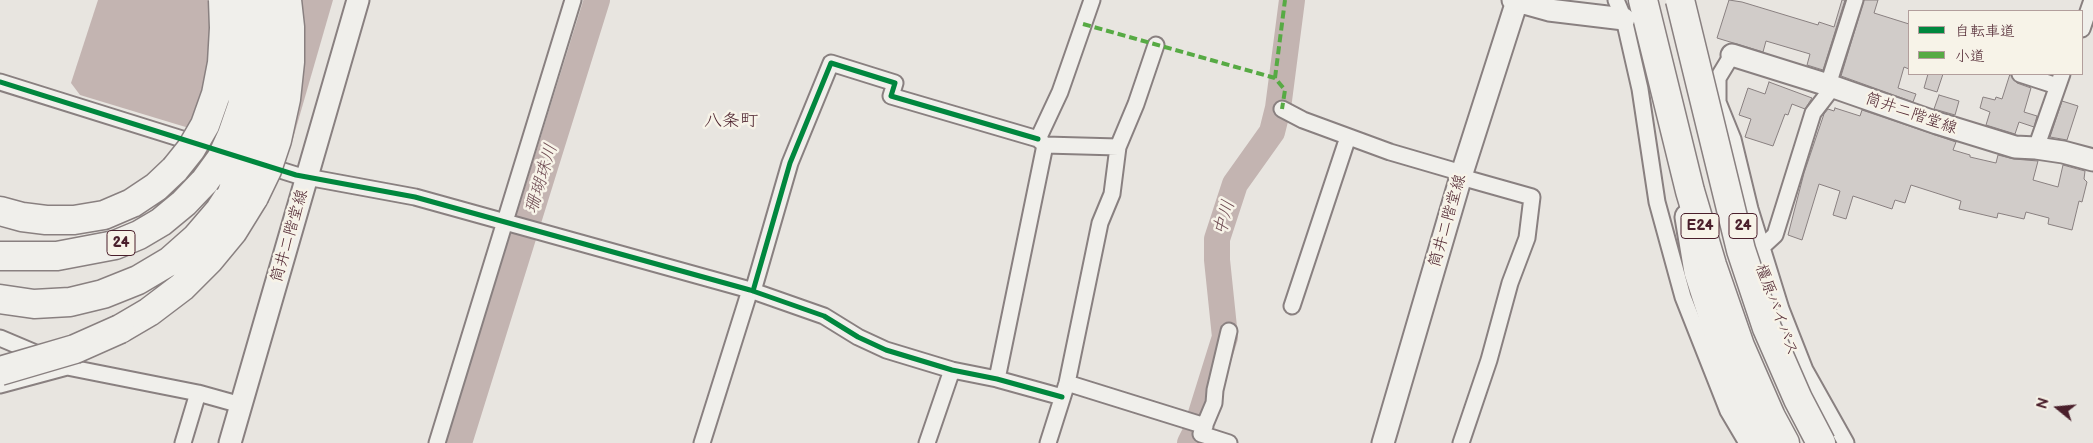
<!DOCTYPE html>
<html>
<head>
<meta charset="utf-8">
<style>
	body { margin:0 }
	#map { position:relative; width:2093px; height:443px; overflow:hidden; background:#e8e5e0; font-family:"Balsamiq Sans","Klee One",sans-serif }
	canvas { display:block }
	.legend { position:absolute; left:1908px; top:10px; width:175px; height:65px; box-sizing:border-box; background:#f7f3e8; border:1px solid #b29e9c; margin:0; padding:6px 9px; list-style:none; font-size:15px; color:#4a1f2b }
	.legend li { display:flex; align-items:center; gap:10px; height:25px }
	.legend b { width:25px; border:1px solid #b29e9c }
	.north { position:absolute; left:2033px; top:383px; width:50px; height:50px; -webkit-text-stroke:4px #f7f3e8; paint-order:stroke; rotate:287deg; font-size:14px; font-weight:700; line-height:20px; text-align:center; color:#4a1f2b }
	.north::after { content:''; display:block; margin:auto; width:18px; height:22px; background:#4a1f2b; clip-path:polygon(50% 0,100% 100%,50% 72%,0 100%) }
</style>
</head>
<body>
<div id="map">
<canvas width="2093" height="443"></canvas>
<ul class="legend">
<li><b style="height:6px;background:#00873e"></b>自転車道</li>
<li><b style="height:6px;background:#57aa44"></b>小道</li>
</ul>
<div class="north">N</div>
</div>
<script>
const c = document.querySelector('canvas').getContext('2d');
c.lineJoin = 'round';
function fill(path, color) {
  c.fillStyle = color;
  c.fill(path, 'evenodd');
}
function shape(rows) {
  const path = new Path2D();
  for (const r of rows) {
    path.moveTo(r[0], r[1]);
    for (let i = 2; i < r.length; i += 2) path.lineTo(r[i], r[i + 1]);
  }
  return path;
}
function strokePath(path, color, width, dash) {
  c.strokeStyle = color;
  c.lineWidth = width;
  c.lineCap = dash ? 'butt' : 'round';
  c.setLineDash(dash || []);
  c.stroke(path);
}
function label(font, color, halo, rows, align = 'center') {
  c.font = font + ' "Balsamiq Sans","Klee One",sans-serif';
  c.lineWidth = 5;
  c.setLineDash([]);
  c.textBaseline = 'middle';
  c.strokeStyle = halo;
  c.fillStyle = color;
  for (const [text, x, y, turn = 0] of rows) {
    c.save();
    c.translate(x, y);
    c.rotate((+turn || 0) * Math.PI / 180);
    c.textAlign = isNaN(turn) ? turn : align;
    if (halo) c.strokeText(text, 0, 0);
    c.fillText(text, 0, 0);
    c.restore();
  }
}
const water = shape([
	[98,0,333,0,290,149,278,155,80,95,71,83]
]);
const river = shape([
	[459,443,597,0],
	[1190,443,1195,433,1225,337,1217,260,1217,239,1235,184,1272,132,1278,108,1292,0]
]);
const building = shape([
	[1729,0,1742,2,1818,25,1819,22,1834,27,1842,0,1845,0,1823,70,1807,65,1810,54,1766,41,1763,52,1717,38,1729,0],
	[1864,0,1878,0,1874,13,1909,24,1909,69,1904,67,1898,88,1916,94,1913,102,1841,76,1864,0],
	[1928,74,1943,74,1937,92,1924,88,1928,74],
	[2010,74,2017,83,2031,88,2024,112,2037,116,2034,127,2019,122,2015,134,1986,125,1990,112,1980,108,1983,97,1995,100,1996,97,2002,99,2010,74],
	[1769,82,1812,98,1805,109,1792,104,1788,115,1785,114,1773,146,1745,137,1751,119,1739,115,1748,88,1765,94,1769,82],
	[1939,95,1959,101,1955,115,1934,109,1939,95],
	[2062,101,2078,106,2067,140,2050,137,2062,101],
	[1835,108,1860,116,1862,110,1956,142,1953,150,1970,155,1970,157,1996,163,1998,155,2014,159,2038,161,2033,180,2058,187,2063,165,2085,171,2084,179,2087,182,2082,202,2079,201,2072,230,2048,224,2049,218,2026,212,2024,219,1998,213,1997,218,1959,209,1961,201,1911,185,1905,203,1895,200,1892,209,1853,196,1846,219,1833,215,1840,191,1819,184,1802,240,1788,235,1804,173,1824,114,1828,109,1834,111,1835,108]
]);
const minor = shape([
	[1616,0,1624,19,1640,89,1657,202,1683,297,1728,411,1747,443],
	[2082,29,2092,0],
	[1732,55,1718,78,1718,102,1733,139,1750,209,1781,309,1805,370,1846,443],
	[2020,74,2057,86],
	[0,82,230,154],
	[1828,85,1855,0],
	[1282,109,1303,120,1390,152,1462,173],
	[1045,145,1118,147],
	[2036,148,2062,74],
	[261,164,296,175,415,197,750,290,824,316,858,337,886,350,952,370,997,379,1062,397],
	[1461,177,1532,197,1527,238,1510,283,1489,360,1461,443],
	[1762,247,1775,235,1813,113,1833,87],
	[753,291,790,163,831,63,895,83,891,96,1038,139],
	[1292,306,1348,137],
	[0,338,45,357],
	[997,379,1045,145,1038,139,1060,92,1092,0],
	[1067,383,1205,426],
	[0,385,67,367,198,393,241,405],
	[183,443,198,393],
	[437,443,573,0],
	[702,443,750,290],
	[927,443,952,370],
	[1048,443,1067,383,1100,223,1112,194,1118,147,1136,104,1156,45],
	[1229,443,1201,434,1214,403,1215,390,1229,331]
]);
const secondary = shape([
	[1513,0,1549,10,1624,19],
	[1732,55,1828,85,1937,123,2015,147,2036,148,2063,152,2093,160],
	[230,443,358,0],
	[1383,443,1462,173,1517,1]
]);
const trunk = shape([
	[1688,217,1697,272,1716,331,1738,388,1765,443]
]);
const motorway = shape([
	[1643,0,1690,191,1712,265,1740,346,1771,417,1785,443],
	[0,211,22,217,46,220,74,220,104,215,132,203,156,187,175,169],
	[0,256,57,256,115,245,139,235,161,222,184,203,205,181],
	[0,299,34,304,70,302,103,294,138,280,170,261,196,238,220,210,233,190],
	[120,329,149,312,182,287,209,260,233,231,254,197]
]);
const motorwayBridge = shape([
	[1680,0,1741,250,1767,328,1798,399,1821,443],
	[175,169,191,149,205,125,216,94,222,63,224,28,223,0],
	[205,181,221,159,232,135,242,106,247,78,248,44,245,0],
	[233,190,256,135,265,106,270,75,271,40,267,0],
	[254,197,267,170,277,140,286,99,290,62,290,27,287,0],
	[0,371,75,349,120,329]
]);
const quiet = shape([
	[1083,24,1275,78,1285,90,1282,109],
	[1275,78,1285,0]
]);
const cycleway = shape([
	[0,82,296,175,415,197,750,290,824,316,858,337,886,350,952,370,997,379,1062,397],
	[753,291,790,163,831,63,895,83,891,96,1038,139]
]);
const shields = [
	[1700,226,38],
	[1743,226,28],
	[121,243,28]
];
const shieldNames = [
	["E24",1700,226],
	["24",1743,226],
	["24",121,243]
];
const streetNames = [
	["筒井二階堂線",1911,114,19],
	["筒井二階堂線",1448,221,-74],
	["筒井二階堂線",290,236,-74],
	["橿原バイパス",1776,310,70]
];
const neighbourhoodNames = [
	["八条町",731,121]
];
const waterNames = [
	["珊瑚珠川",542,179,-73],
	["中川",1225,218,-74]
];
fill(water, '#c3b4b1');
strokePath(river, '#c3b4b1', 26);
fill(building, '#d1ccc9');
strokePath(building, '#898080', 1);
strokePath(minor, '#898080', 19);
strokePath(secondary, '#898080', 25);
strokePath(trunk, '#898080', 29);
strokePath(motorway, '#898080', 31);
strokePath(minor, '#f0efeb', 15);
strokePath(secondary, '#f0efeb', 21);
strokePath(trunk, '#f0efeb', 25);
strokePath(motorway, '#f0efeb', 28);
strokePath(motorwayBridge, '#898080', 31, []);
strokePath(motorwayBridge, '#f0efeb', 28);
strokePath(quiet, '#57aa44', 4, [8, 4]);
strokePath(cycleway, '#00873e', 5);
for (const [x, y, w] of shields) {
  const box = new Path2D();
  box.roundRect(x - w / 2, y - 12.5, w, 25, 4);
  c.fillStyle = '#f7f3e8';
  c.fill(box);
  strokePath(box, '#4a1f2b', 1);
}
label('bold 15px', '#4a1f2b', null, shieldNames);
label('16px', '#4a1f2b', '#f7f3e8', streetNames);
label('18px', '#4a1f2b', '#f7f3e8', neighbourhoodNames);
label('italic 18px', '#6f4c53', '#f7f3e8', waterNames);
</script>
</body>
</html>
